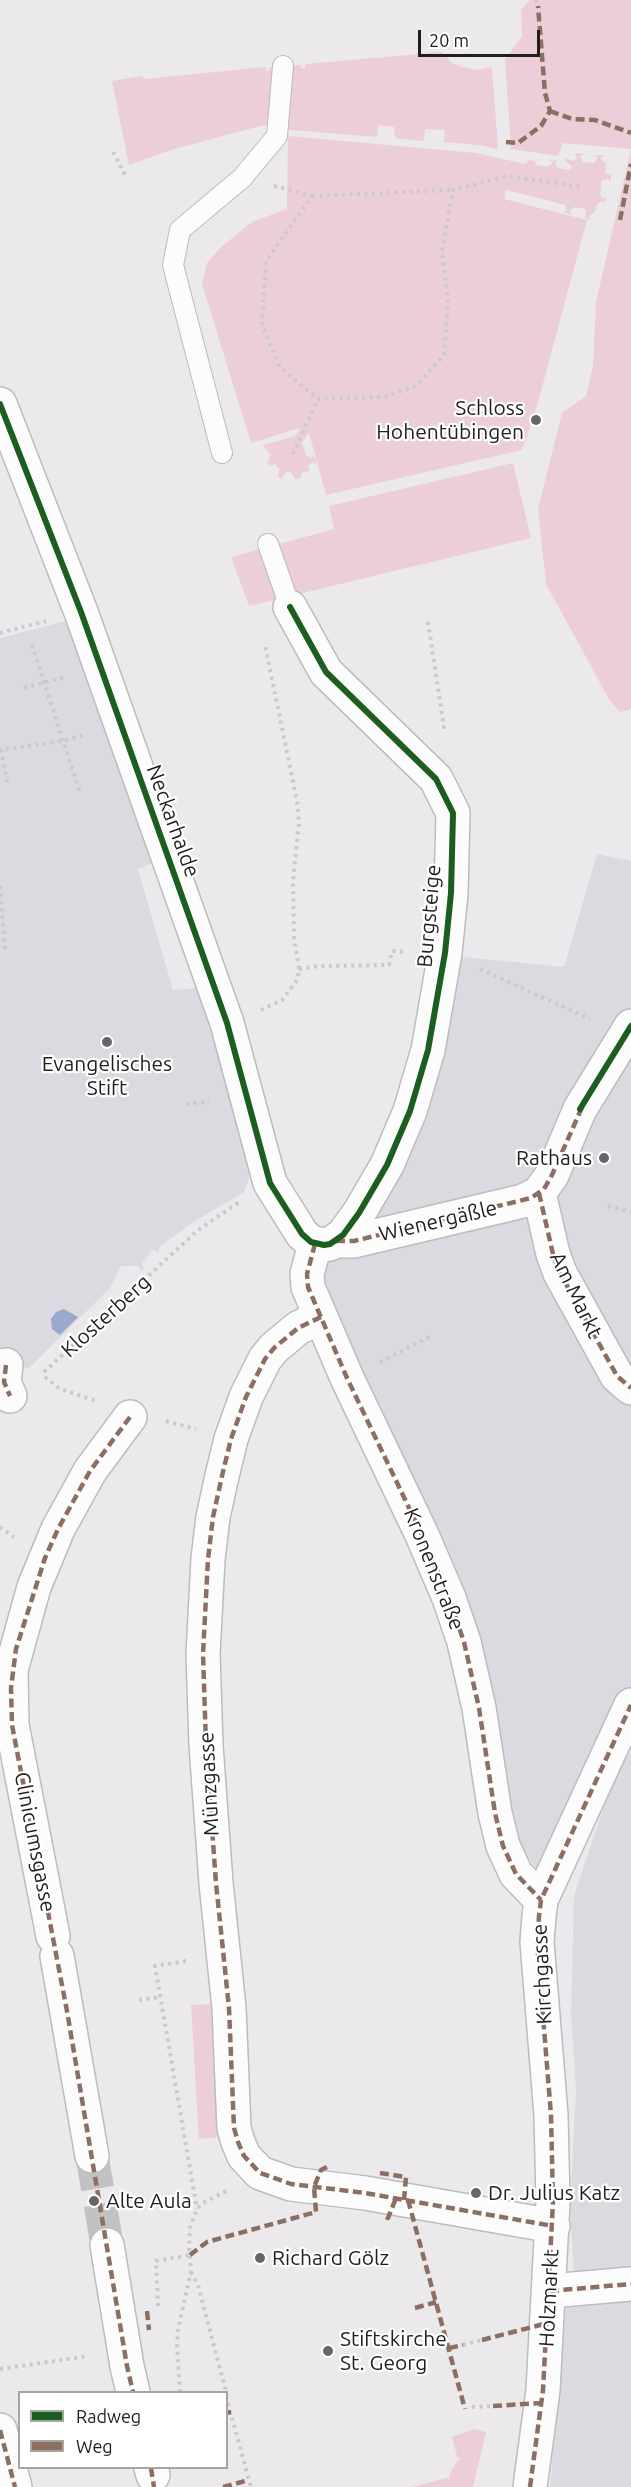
<!DOCTYPE html>
<html>
<head>
<meta charset="utf-8">
<style>
	body { margin:0 }
	#map { position:relative; width:631px; height:2487px; overflow:hidden; background:#ebe9ec; font-family:Ubuntu,sans-serif }
	canvas { display:block }
	.legend { position:absolute; left:18px; top:2391px; width:210px; height:78px; box-sizing:border-box; background:#fff; border:2px solid #a6a5a6; margin:0; padding:8px 10px; list-style:none; font-size:18px; color:#201f20 }
	.legend li { display:flex; align-items:center; gap:12px; height:30px }
	.legend b { width:30px; border:2px solid #a6a5a6 }
	.scale { position:absolute; left:418px; top:30px; width:122px; height:27px; box-sizing:border-box; border:3px solid #201f20; border-top:0; padding-left:8px; font-size:18px; line-height:21px; white-space:nowrap; color:#201f20; -webkit-text-stroke:4px #fff; paint-order:stroke }
</style>
</head>
<body>
<div id="map">
<canvas width="631" height="2487"></canvas>
<ul class="legend">
<li><b style="height:8px;background:#1b5e20"></b>Radweg</li>
<li><b style="height:8px;background:#8d6e63"></b>Weg</li>
</ul>
<div class="scale">20 m</div>
</div>
<script>
const c = document.querySelector('canvas').getContext('2d');
c.lineJoin = 'round';
function fill(path, color) {
  c.fillStyle = color;
  c.fill(path, 'evenodd');
}
function shape(rows) {
  const path = new Path2D();
  for (const r of rows) {
    path.moveTo(r[0], r[1]);
    for (let i = 2; i < r.length; i += 2) path.lineTo(r[i], r[i + 1]);
  }
  return path;
}
function strokePath(path, color, width, dash) {
  c.strokeStyle = color;
  c.lineWidth = width;
  c.lineCap = dash ? 'butt' : 'round';
  c.setLineDash(dash || []);
  c.stroke(path);
}
function label(font, color, halo, rows, align = 'center') {
  c.font = font + ' Ubuntu,sans-serif';
  c.lineWidth = 4.5;
  c.setLineDash([]);
  c.textBaseline = 'middle';
  c.strokeStyle = halo;
  c.fillStyle = color;
  for (const [text, x, y, turn = 0] of rows) {
    c.save();
    c.translate(x, y);
    c.rotate((+turn || 0) * Math.PI / 180);
    c.textAlign = isNaN(turn) ? turn : align;
    if (halo) c.strokeText(text, 0, 0);
    c.fillText(text, 0, 0);
    c.restore();
  }
}
const built = shape([
	[66,621,127,783,152,863,138,869,173,990,201,988,252,1170,244,1192,192,1223,159,1247,159,1252,153,1250,142,1263,144,1269,141,1271,138,1266,121,1266,110,1288,28,1369,16,1364,0,1363,0,638],
	[597,854,631,861,631,1702,540,1874,477,1781,446,1626,326,1357,323,1266,391,1170,463,957,564,967],
	[631,1751,631,2268,574,2273,570,2211,576,2089,571,2017,574,1896,614,1776],
	[631,2301,631,2487,550,2487,566,2308]
]);
const green = shape([
	[530,0,631,0,631,709,620,712,610,701,546,584,538,509,562,413,586,396,593,366,596,302,631,149,563,143,558,156,511,149,505,60,522,36,521,10],
	[442,52,451,62,462,67,477,70,492,67,498,149,478,145,444,142,445,130,425,129,424,141,395,138,394,127,378,125,377,137,290,130,264,125,171,150,129,165,112,81,141,76,145,79,265,67,266,70,269,71,270,67,290,66,293,68,293,65,301,65,302,68,305,68,306,64],
	[288,136,476,153,525,164,529,160,535,161,536,165,548,167,553,162,549,160,558,161,555,163,558,168,570,170,572,166,565,161,566,158,573,161,577,158,575,153,584,154,580,156,583,162,594,163,598,158,595,155,605,156,600,158,606,164,605,172,609,175,612,172,610,183,609,179,602,180,600,195,603,199,606,197,605,205,604,201,598,203,595,212,589,216,591,220,584,218,586,216,585,209,574,207,570,211,572,215,562,212,567,211,565,205,506,190,504,199,587,220,537,406,522,450,326,495,309,433,302,442,306,456,312,458,313,454,317,464,312,462,308,466,310,471,302,472,300,479,295,479,291,472,286,472,281,479,278,477,279,469,275,464,270,466,267,462,271,455,263,445,295,436,300,428,251,443,202,284,207,263,221,247,252,222,287,209],
	[513,463,531,538,249,606,231,557,334,529,329,506],
	[211,2004,219,2137,199,2139,191,2005],
	[474,2429,486,2432,473,2487,413,2487,446,2478,450,2479,449,2475,457,2461,461,2459,457,2456,452,2437]
]);
const water = shape([
	[64,1309,78,1317,60,1335,52,1329,51,1319,56,1312]
]);
const streetTunnel = shape([
	[92,2156,107,2245]
]);
const path = shape([
	[536,0,538,6],
	[113,152,125,175],
	[274,186,312,196,266,261,262,325,280,367,318,399,384,397,416,386,444,355,448,300,442,251,453,190,508,176,583,187],
	[312,196,453,190],
	[293,454,318,399],
	[428,622,444,727,438,728],
	[0,633,46,621],
	[32,645,80,793],
	[24,688,65,677],
	[7,782,1,750,63,741,83,735],
	[0,886,5,949],
	[299,969,319,966,389,965,392,951,407,952],
	[480,969,590,1019],
	[261,1010,282,1000,298,979,299,969,294,937,293,881,299,822,297,801,265,645],
	[186,1104,209,1102],
	[608,1206,631,1212],
	[380,1362,433,1335],
	[44,1372,197,1231,239,1202],
	[45,1377,60,1389,97,1401],
	[166,1421,196,1429],
	[0,1527,14,1537],
	[186,1961,155,1966,197,2209],
	[139,2000,161,1997],
	[191,2272,198,2285,226,2392],
	[158,2306,156,2261,190,2255],
	[463,2345,482,2340],
	[0,2369,89,2356],
	[180,2392,177,2345,178,2330,191,2271,189,2247,190,2228,197,2209,201,2204,226,2191],
	[226,2396,251,2487],
	[472,2407,493,2406]
]);
const lane = shape([
	[222,453,173,265,180,230,242,178,277,136,283,66],
	[268,544,290,607]
]);
const street = shape([
	[0,404,81,612,227,1023,270,1183,302,1234,311,1242,324,1245,330,1244,343,1235,359,1213,387,1165,410,1111,428,1050,445,953,451,893,453,813,436,779,326,672,290,607],
	[539,1193,553,1254,560,1273,617,1376,631,1388],
	[336,1241,354,1241,523,1201,539,1193,552,1175,580,1109,631,1026],
	[315,1244,307,1274,308,1287,347,1378,422,1535,449,1598,464,1642,479,1708,495,1813,503,1846,516,1874,541,1900],
	[321,1317,298,1328,274,1348,265,1359,246,1397,231,1439,222,1476,213,1517,208,1559,203,1654,206,1745,216,1883,229,2008,234,2128,238,2142,244,2156,260,2173,291,2184,365,2193,553,2226],
	[6,1365,4,1382,10,1396],
	[53,1936,12,1725,11,1670,34,1587,58,1529,90,1471,130,1417],
	[57,1956,92,2156],
	[107,2245,127,2366,133,2392],
	[550,2291,631,2284],
	[0,2430,15,2487],
	[151,2468,153,2475],
	[530,2487,543,2390,553,2202,551,2115,537,1942,539,1916,541,1900,631,1705]
]);
const quiet = shape([
	[550,111,572,119,595,120,631,133],
	[506,142,518,143,541,126,550,111,545,93,538,6],
	[620,220,631,164],
	[539,1193,553,1254,560,1273,617,1376,631,1388],
	[336,1241,354,1241,531,1198,544,1189,552,1175,583,1105],
	[315,1244,307,1274,308,1287,347,1378,422,1535,449,1598,464,1642,479,1708,495,1813,503,1846,516,1874,541,1900],
	[321,1317,298,1328,274,1348,265,1359,246,1397,231,1439,222,1476,213,1517,208,1559,203,1654,206,1745,216,1883,229,2008,234,2128,238,2142,244,2156,260,2173,291,2184,365,2193,553,2226],
	[6,1365,4,1382,10,1396],
	[130,1417,90,1471,58,1529,45,1558,16,1649,11,1688,12,1725,67,2011,127,2366,133,2392],
	[380,2173,406,2177,404,2200],
	[408,2200,465,2409],
	[386,2217,388,2218,396,2198],
	[190,2255,207,2242,316,2212,314,2187,321,2170,327,2167],
	[550,2291,631,2284],
	[415,2308,436,2302],
	[147,2311,149,2330],
	[482,2340,548,2323],
	[449,2348,463,2345],
	[493,2406,541,2403],
	[226,2413,231,2412],
	[0,2430,15,2487],
	[151,2468,154,2487],
	[223,2487,249,2480],
	[530,2487,543,2390,553,2202,551,2115,537,1942,539,1916,541,1900,631,1705]
]);
const cycleway = shape([
	[0,404,81,612,227,1023,270,1183,302,1234,311,1242,324,1245,330,1244,343,1235,359,1213,387,1165,410,1111,428,1050,445,953,451,893,453,813,436,779,326,672,290,607],
	[580,1109,631,1026]
]);
const markers = [
	[536,420,6,"#676667"],
	[107,1042,6,"#676667"],
	[604,1158,6,"#676667"],
	[476,2193,6,"#676667"],
	[94,2201,6,"#676667"],
	[260,2258,6,"#676667"],
	[328,2351,6,"#676667"]
];
const poiNames = [
	["Schloss",524,408,"right"],
	["Hohentübingen",524,432,"right"],
	["Evangelisches",107,1064,"center"],
	["Stift",107,1088,"center"],
	["Rathaus",592,1158,"right"],
	["Dr. Julius Katz",488,2193],
	["Alte Aula",106,2201],
	["Richard Gölz",272,2258],
	["Stiftskirche",340,2339],
	["St. Georg",340,2363]
];
const streetNames = [
	["Neckarhalde",173,821,70],
	["Burgsteige",429,916,-85],
	["Wienergäßle",438,1221,-13],
	["Am Markt",576,1295,64],
	["Klosterberg",106,1316,-42],
	["Kronenstraße",434,1569,68],
	["Münzgasse",209,1784,-93],
	["Clinicumsgasse",35,1842,79],
	["Kirchgasse",542,1974,-93],
	["Holzmarkt",549,2298,-87]
];
fill(built, '#ddd9e0');
fill(green, '#ecced9');
fill(water, '#99a9cc');
strokePath(streetTunnel, '#c2c1c3', 33, [33, 16]);
strokePath(lane, '#bcbbbd', 22);
strokePath(street, '#bcbbbd', 36);
strokePath(path, '#cacaca', 4, [3, 4.5]);
strokePath(lane, '#fcfcfc', 20);
strokePath(street, '#fcfcfc', 33);
strokePath(quiet, '#8d6e63', 4.5, [9, 4.5]);
strokePath(cycleway, '#1b5e20', 6);
for (const [x, y, r, color] of markers) {
  const dot = new Path2D();
  dot.arc(x, y, r, 0, 2 * Math.PI);
  c.fillStyle = color;
  c.fill(dot);
  strokePath(dot, '#fff', 2);
}
label('21px', '#201f20', '#fff', poiNames, 'left');
label('21px', '#201f20', '#fff', streetNames);
</script>
</body>
</html>
